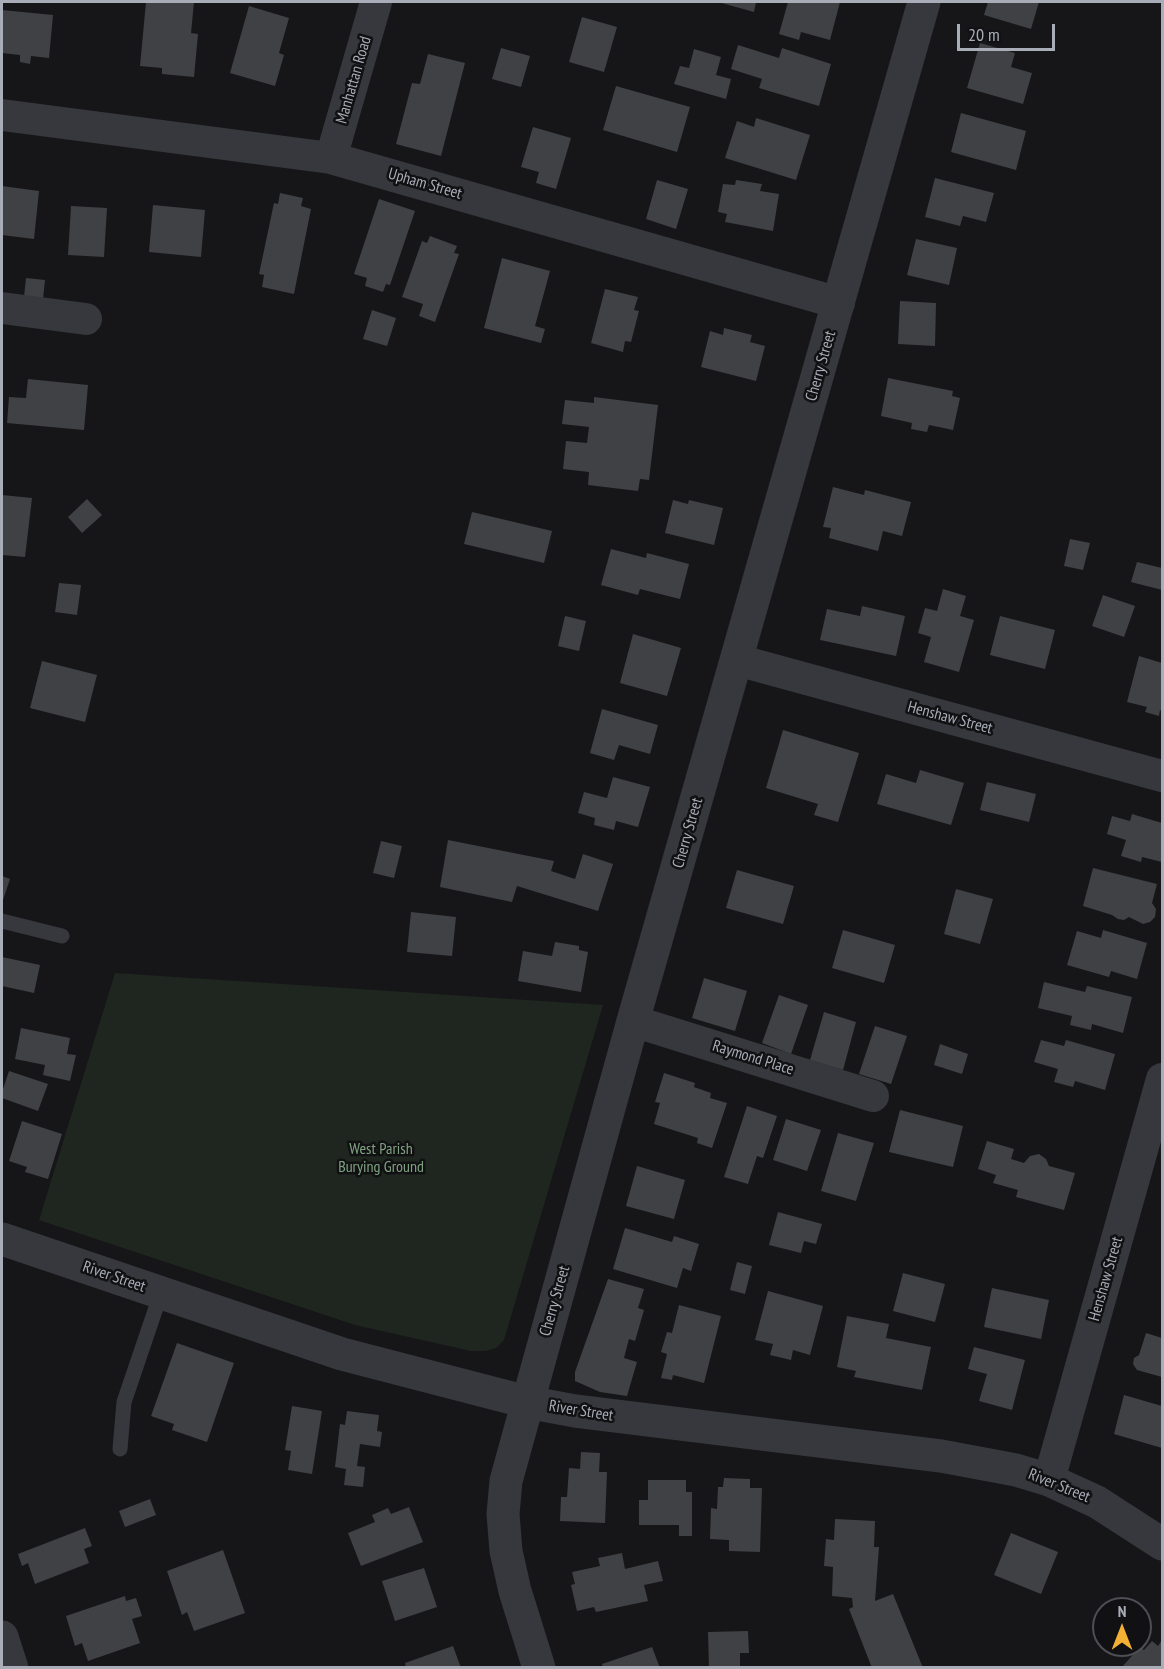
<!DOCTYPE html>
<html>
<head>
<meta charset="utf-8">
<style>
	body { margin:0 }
	#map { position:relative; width:1164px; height:1669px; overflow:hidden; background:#161618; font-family:"PT Sans Narrow",sans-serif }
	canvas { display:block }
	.frame { position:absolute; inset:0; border:3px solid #a8adb8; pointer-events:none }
	.north { position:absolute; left:1092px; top:1597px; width:60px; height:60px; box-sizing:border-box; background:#111113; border:2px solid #4d4f55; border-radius:50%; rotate:0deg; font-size:16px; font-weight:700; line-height:24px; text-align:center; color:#a8adb8 }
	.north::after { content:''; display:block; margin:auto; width:21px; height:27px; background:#f2b134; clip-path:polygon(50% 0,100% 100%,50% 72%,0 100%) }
	.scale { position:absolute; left:957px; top:24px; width:98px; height:27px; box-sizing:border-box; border:3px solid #a8adb8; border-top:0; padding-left:8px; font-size:18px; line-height:21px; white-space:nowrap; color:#a8adb8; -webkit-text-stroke:4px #111113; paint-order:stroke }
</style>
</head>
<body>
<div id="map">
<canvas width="1164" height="1669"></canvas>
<div class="frame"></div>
<div class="north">N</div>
<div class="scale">20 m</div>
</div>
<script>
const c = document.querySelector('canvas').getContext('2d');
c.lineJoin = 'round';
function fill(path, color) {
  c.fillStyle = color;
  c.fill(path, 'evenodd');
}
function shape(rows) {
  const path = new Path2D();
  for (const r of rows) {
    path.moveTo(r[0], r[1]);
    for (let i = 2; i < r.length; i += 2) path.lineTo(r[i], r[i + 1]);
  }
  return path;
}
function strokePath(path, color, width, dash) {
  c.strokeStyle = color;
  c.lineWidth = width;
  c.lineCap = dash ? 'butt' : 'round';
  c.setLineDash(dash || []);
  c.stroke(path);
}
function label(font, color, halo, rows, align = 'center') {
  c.font = font + ' "PT Sans Narrow",sans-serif';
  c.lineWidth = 5;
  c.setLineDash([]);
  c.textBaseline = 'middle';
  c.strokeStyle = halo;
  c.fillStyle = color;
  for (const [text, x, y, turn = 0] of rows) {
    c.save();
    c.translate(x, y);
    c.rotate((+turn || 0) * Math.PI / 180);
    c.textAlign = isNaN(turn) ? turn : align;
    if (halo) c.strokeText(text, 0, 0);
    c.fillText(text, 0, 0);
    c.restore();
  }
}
const green = shape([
	[115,973,603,1005,504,1340,496,1348,486,1351,471,1351,355,1325,39,1220]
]);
const building = shape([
	[146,2,194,2,191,33,198,34,194,77,162,74,162,68,140,66],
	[718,2,756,2,754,12],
	[788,2,840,2,830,40,801,32,799,40,779,34],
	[988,2,1039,2,1031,29,984,15],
	[249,6,289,18,279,53,284,55,275,86,230,73],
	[2,10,53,15,49,58,31,56,30,64,20,62,20,55,2,53],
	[582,17,617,27,604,72,569,62],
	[980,43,1015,53,1011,67,1032,73,1023,104,967,88],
	[738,45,779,58,782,48,831,64,819,106,759,88,762,79,731,69],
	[501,48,530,56,521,87,492,79],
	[694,49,721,57,716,75,731,79,726,99,674,84,680,66,689,68],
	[428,54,465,63,441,156,396,144,412,83,420,84],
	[616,86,690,107,677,152,603,130],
	[961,113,1026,131,1016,170,951,152],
	[756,118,810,135,796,180,725,158,737,121,754,127],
	[533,127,571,138,556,189,536,183,539,172,521,167],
	[935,178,994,193,986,222,963,216,960,226,925,217],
	[657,180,688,189,676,229,646,219],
	[736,180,762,184,760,191,779,194,773,231,725,222,727,214,718,212,723,184,735,185],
	[2,186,39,191,34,239,2,235],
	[280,193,303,198,301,206,311,209,294,294,262,287,264,275,259,274,274,203,278,204],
	[379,199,415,211,390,285,386,284,383,292,365,286,367,278,354,274],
	[153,205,205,210,201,257,149,252],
	[71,206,107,208,104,257,68,255],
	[430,236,457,246,454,253,459,254,435,322,419,316,423,304,402,297,422,241,427,243],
	[916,239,957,248,949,285,907,275],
	[502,258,550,271,535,326,545,329,541,343,484,328],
	[26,278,45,280,43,299,24,297],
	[605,289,638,297,634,310,639,311,631,342,625,341,623,352,591,343],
	[900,301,936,303,935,346,898,344],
	[372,310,396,318,387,346,363,339],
	[724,328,752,335,750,342,765,346,756,381,701,367,710,331,723,335],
	[888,378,953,391,952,396,960,398,953,430,929,425,927,432,911,429,912,423,881,416],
	[28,379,88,385,84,430,7,423,9,397,26,398],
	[594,397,658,405,649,480,640,479,638,491,588,485,589,472,563,469,566,441,587,443,589,427,562,424,565,400,594,403],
	[833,487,864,495,865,490,911,502,902,536,883,531,878,551,829,538,831,528,823,527],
	[2,495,32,498,25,557,2,555],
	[87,499,102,515,82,533,68,517],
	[673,500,688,504,689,500,723,508,714,545,665,533],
	[472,512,552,531,544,563,464,544],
	[1070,539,1090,543,1083,570,1064,566],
	[611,549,646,558,647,553,689,564,680,599,640,589,638,595,601,585],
	[1137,562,1162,568,1162,590,1131,582],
	[59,583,81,585,77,615,55,612],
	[943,589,966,596,960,616,974,620,959,672,924,662,931,637,918,633,925,608,937,611],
	[1103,595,1135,606,1124,637,1092,626],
	[862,606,905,616,896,656,820,640,827,609,860,616],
	[565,616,586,621,579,651,558,646],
	[1000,616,1055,630,1045,669,990,655],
	[633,634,681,648,667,696,620,683],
	[1139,656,1162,663,1162,711,1160,710,1159,716,1145,712,1147,707,1127,702],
	[42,661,97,675,85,722,30,708],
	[602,709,658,725,650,754,619,745,614,760,590,753],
	[783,730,859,753,838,822,814,815,818,804,766,788],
	[920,770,964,783,951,825,877,804,886,774,916,783],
	[613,777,650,787,638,827,616,821,614,830,594,825,595,818,578,813,584,792,607,798],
	[987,782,1036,794,1029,822,980,810],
	[1132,814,1162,823,1162,862,1142,857,1141,862,1121,856,1126,840,1107,834,1112,816,1130,821],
	[448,840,554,861,551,871,575,879,583,854,613,864,598,911,517,886,512,902,440,887],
	[381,841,402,846,394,878,373,873],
	[1093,868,1157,884,1152,903,1156,909,1155,917,1150,922,1143,924,1129,917,1124,920,1118,919,1112,915,1083,906],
	[737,870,794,886,783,924,726,908],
	[2,876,10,879,2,903],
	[956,889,993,899,980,944,944,934],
	[411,912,456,917,452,956,407,952],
	[843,930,895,945,884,983,832,968],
	[1103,930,1147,943,1137,979,1111,971,1109,977,1067,965,1077,931,1101,938],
	[555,942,579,946,579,950,588,952,581,992,518,981,523,951,552,956],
	[2,957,40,965,34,993,2,986],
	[704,978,747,991,735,1031,692,1018],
	[1044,982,1085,992,1087,986,1132,997,1123,1033,1092,1024,1091,1030,1070,1025,1072,1016,1038,1008],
	[779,995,808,1005,791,1054,762,1043],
	[824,1012,856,1022,843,1070,810,1060],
	[875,1026,907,1036,891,1084,859,1074],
	[21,1028,70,1038,67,1054,76,1055,70,1081,43,1075,45,1065,15,1059],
	[1041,1040,1064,1046,1066,1040,1115,1054,1105,1090,1075,1081,1073,1087,1054,1082,1058,1069,1034,1062],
	[940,1044,968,1054,962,1074,934,1065],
	[9,1071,48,1084,38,1111,2,1098,2,1092],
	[664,1073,695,1083,694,1087,711,1093,710,1098,727,1103,712,1148,697,1143,698,1138,654,1124,660,1103,655,1102],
	[747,1106,777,1116,763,1158,757,1156,748,1184,724,1177],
	[900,1110,963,1126,953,1167,889,1152],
	[786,1119,821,1130,807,1171,773,1160],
	[22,1121,62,1134,48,1179,25,1172,27,1167,9,1161],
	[838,1133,874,1143,856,1201,821,1191],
	[987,1141,1014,1149,1011,1159,1024,1163,1030,1156,1039,1154,1046,1159,1049,1166,1075,1173,1064,1210,1016,1197,1018,1190,993,1183,996,1175,978,1169],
	[637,1166,685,1180,674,1219,626,1206],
	[778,1212,822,1224,816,1244,804,1241,801,1253,769,1245],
	[625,1228,672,1242,674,1236,699,1244,691,1271,683,1268,677,1288,613,1269],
	[737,1262,752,1266,745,1294,730,1290],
	[903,1273,945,1284,935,1322,893,1311],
	[608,1279,644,1289,638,1308,644,1310,635,1341,629,1339,624,1358,637,1362,627,1396,600,1392,575,1381,575,1372],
	[992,1288,1049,1300,1041,1339,984,1327],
	[768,1291,823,1306,810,1355,793,1350,791,1360,770,1355,773,1344,755,1340],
	[679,1305,721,1316,704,1383,673,1375,672,1380,661,1378,667,1354,661,1352,667,1332,672,1333],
	[847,1316,889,1324,886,1338,931,1347,922,1390,854,1377,856,1371,837,1367],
	[1146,1333,1162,1338,1162,1377,1137,1370,1133,1364,1134,1358,1139,1355],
	[177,1343,234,1363,207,1442,172,1430,174,1424,151,1416],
	[974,1347,1025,1360,1012,1410,979,1401,987,1374,968,1369],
	[1124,1395,1162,1406,1162,1448,1114,1434],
	[292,1406,322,1411,312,1474,288,1470,291,1451,285,1450],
	[347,1411,379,1415,377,1431,382,1432,380,1447,360,1444,357,1466,365,1467,363,1487,344,1485,346,1469,335,1467,340,1424,345,1425],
	[581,1452,600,1453,599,1472,607,1472,605,1523,560,1521,561,1497,567,1497,569,1468,580,1469],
	[724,1478,750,1479,750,1488,762,1488,760,1552,729,1551,729,1540,710,1539,711,1508,717,1509,718,1487,723,1487],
	[648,1480,686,1480,686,1492,692,1492,692,1536,679,1536,679,1525,639,1525,639,1500,648,1500],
	[150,1499,156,1515,125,1527,119,1511],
	[409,1507,423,1542,361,1566,348,1533,375,1522,372,1515,388,1508,391,1514],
	[835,1519,875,1521,874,1547,879,1547,875,1601,893,1594,923,1668,872,1668,849,1609,853,1607,852,1598,832,1596,833,1567,824,1566,826,1539,834,1540],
	[85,1528,92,1546,84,1549,89,1563,35,1584,28,1563,22,1566,18,1554],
	[1011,1533,1058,1552,1041,1594,994,1575],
	[223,1550,245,1613,194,1631,187,1612,182,1615,167,1571],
	[622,1553,625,1569,658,1561,663,1581,644,1585,648,1601,596,1612,594,1607,577,1611,571,1585,575,1584,572,1572,600,1566,598,1558],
	[424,1568,437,1607,395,1621,382,1581],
	[125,1596,126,1601,136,1598,142,1616,132,1619,140,1643,88,1661,82,1643,75,1646,66,1616],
	[748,1631,749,1653,740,1653,740,1668,709,1668,708,1632],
	[1162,1640,1162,1668,1121,1668,1140,1647,1144,1650,1152,1641,1158,1646],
	[453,1646,461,1668,406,1668,405,1663],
	[652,1647,660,1668,603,1668,602,1664]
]);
const service = shape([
	[2,921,62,936],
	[120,1449,124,1402,161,1293]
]);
const minor = shape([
	[2,115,331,158,839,303],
	[331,158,376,2],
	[2,308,86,319],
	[737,660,1162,776],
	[633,1021,873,1096],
	[1049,1480,1162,1079]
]);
const tertiary = shape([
	[2,1239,342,1354,527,1402,575,1411,941,1456,1016,1470,1049,1480,1097,1502,1162,1544],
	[2,1637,12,1668],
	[539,1668,515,1591,506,1551,503,1514,506,1481,633,1021,924,2]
]);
const streetNames = [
	["Manhattan Road",354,80,-74],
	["Upham Street",425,184,16],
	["Cherry Street",821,366,-74],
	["Henshaw Street",950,718,15],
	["Cherry Street",688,833,-74],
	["Raymond Place",753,1058,17],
	["River Street",114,1277,19],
	["Henshaw Street",1106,1279,-74],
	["Cherry Street",555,1301,-74],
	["River Street",581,1411,9],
	["River Street",1059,1486,22]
];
const parkNames = [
	["West Parish",381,1149],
	["Burying Ground",381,1167]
];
fill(green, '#1e261f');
fill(building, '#404145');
strokePath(service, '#37383d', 15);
strokePath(minor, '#37383d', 32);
strokePath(tertiary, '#37383d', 33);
label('16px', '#a8adb8', '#111113', streetNames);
label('16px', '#7fa381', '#111113', parkNames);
</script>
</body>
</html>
